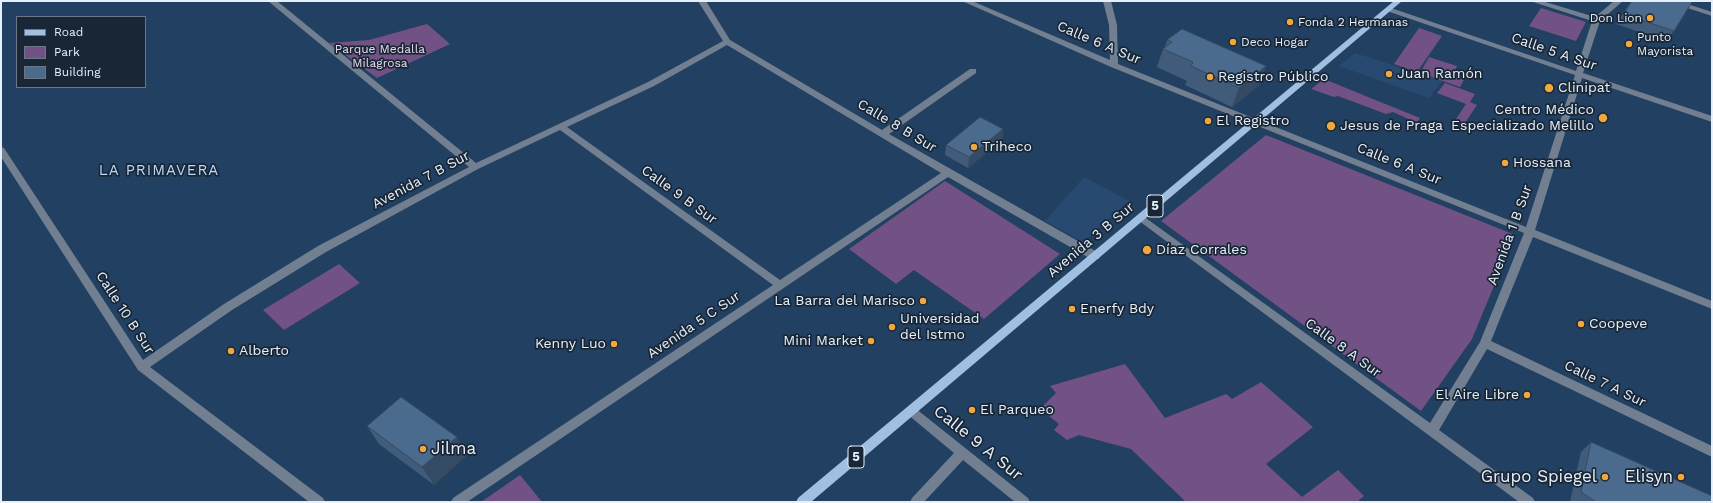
<!DOCTYPE html>
<html>
<head>
<meta charset="utf-8">
<style>
	body { margin:0 }
	#map { position:relative; width:1713px; height:503px; overflow:hidden; background:#224061; font-family:"Work Sans",sans-serif }
	canvas { display:block }
	.frame { position:absolute; inset:0; border:2px solid #e5f0fc; pointer-events:none }
	.legend { position:absolute; left:16px; top:16px; width:130px; height:72px; box-sizing:border-box; background:#192635; border:1px solid #6b7785; margin:0; padding:5px 7px; list-style:none; font-size:12px; color:#e5f0fc }
	.legend li { display:flex; align-items:center; gap:8px; height:20px }
	.legend b { width:20px; border:1px solid #6b7785 }
</style>
</head>
<body>
<div id="map">
<canvas width="1713" height="503"></canvas>
<div class="frame"></div>
<ul class="legend">
<li><b style="height:5px;background:#a1bfe0"></b>Road</li>
<li><b style="height:11px;background:#725285"></b>Park</li>
<li><b style="height:11px;background:#4b6b8e"></b>Building</li>
</ul>
</div>
<script>
const c = document.querySelector('canvas').getContext('2d');
c.lineJoin = 'round';
function fill(path, color) {
  c.fillStyle = color;
  c.fill(path, 'evenodd');
}
function shape(rows) {
  const path = new Path2D();
  for (const r of rows) {
    path.moveTo(r[0], r[1]);
    for (let i = 2; i < r.length; i += 2) path.lineTo(r[i], r[i + 1]);
  }
  return path;
}
function strokePath(path, color, width, dash) {
  c.strokeStyle = color;
  c.lineWidth = width;
  c.lineCap = dash ? 'butt' : 'round';
  c.setLineDash(dash || []);
  c.stroke(path);
}
function label(font, color, halo, rows, align = 'center') {
  c.font = font + ' "Work Sans",sans-serif';
  c.lineWidth = 3.5;
  c.setLineDash([]);
  c.textBaseline = 'middle';
  c.strokeStyle = halo;
  c.fillStyle = color;
  for (const [text, x, y, turn = 0] of rows) {
    c.save();
    c.translate(x, y);
    c.rotate((+turn || 0) * Math.PI / 180);
    c.textAlign = isNaN(turn) ? turn : align;
    if (halo) c.strokeText(text, 0, 0);
    c.fillText(text, 0, 0);
    c.restore();
  }
}
const built = shape([
	[1355,53,1442,81,1429,98,1339,66],
	[1084,177,1129,201,1083,242,1045,221]
]);
const green = shape([
	[1541,8,1586,22,1576,41,1529,26],
	[427,24,450,44,377,78,329,43,369,40],
	[1419,28,1442,36,1417,72,1394,64],
	[1429,57,1457,66,1454,72,1466,76,1460,87,1420,73],
	[1324,79,1368,97,1420,118,1417,123,1393,112,1386,114,1338,96,1334,97,1311,89],
	[1445,83,1475,94,1470,102,1477,105,1461,129,1452,125,1466,104,1437,93],
	[1266,135,1515,235,1472,339,1421,411,1161,221],
	[945,181,1060,254,984,319,914,270,896,284,849,249],
	[339,264,360,283,284,330,263,310],
	[1125,364,1165,418,1226,394,1232,399,1261,382,1313,427,1266,464,1302,497,1338,470,1364,496,1357,502,1186,502,1131,449,1079,435,1067,440,1054,430,1059,424,1040,409,1056,393,1050,386],
	[520,475,542,502,481,502]
]);
const minor = shape([
	[268,1,277,1,476,163,648,82,723,41,698,1,706,1,730,40,882,130,970,69,976,69,976,73,889,134,1099,253,1100,256,1099,259,1091,259,948,177,467,502,451,502,453,498,773,285,560,130,478,169,326,252,232,310,150,367,323,498,325,502,309,502,138,370,1,157,1,147,4,148,143,360,224,304,318,246,469,167,268,1],
	[727,45,941,173,780,280,567,127,654,86,727,45],
	[962,1,972,1,1110,60,1109,25,1103,1,1111,1,1117,25,1118,64,1526,227,1575,75,1384,10,1388,8,1391,8,1576,71,1592,21,1530,1,1542,1,1595,17,1614,1,1623,1,1600,21,1583,73,1712,116,1712,122,1582,78,1535,230,1712,301,1712,309,1533,237,1491,341,1712,446,1712,457,1487,349,1439,430,1533,498,1535,502,1519,502,1135,218,1140,215,1143,216,1430,423,1480,342,1524,233,1111,67,962,1],
	[1666,1,1678,1,1712,12,1712,16,1666,1],
	[911,406,915,408,1028,498,1030,502,1015,502,963,460,924,502,910,502,912,498,954,453,907,414,905,411,907,408,911,406]
]);
const major = shape([
	[1394,1,1402,1,811,502,796,502,798,498,1394,1]
]);
const wall = shape([
	[1623,14,1674,31,1666,41,1616,24],
	[1167,40,1266,66,1259,85,1232,107,1185,85,1187,81,1157,67,1163,49,1165,47],
	[1003,129,1002,140,968,168,945,155,946,145],
	[367,426,467,455,434,485,379,444],
	[1591,442,1712,502,1570,502,1581,452]
]);
const shadedWall = shape([
	[1266,66,1259,85,1232,107,1239,88],
	[1003,129,1002,140,968,168,969,157],
	[457,437,467,455,434,485,422,467]
]);
const building = shape([
	[1632,1,1688,1,1692,2,1674,31,1623,14,1632,1],
	[1182,29,1266,66,1239,88,1191,66,1193,62,1163,49,1172,42,1167,40,1182,29],
	[980,117,1003,129,969,157,946,145,980,117],
	[401,397,457,437,422,467,367,426,401,397],
	[1591,442,1712,496,1712,502,1596,502,1581,492,1591,442]
]);
const markers = [
	[1650,18,4,"#efa73e"],
	[1290,22,4,"#efa73e"],
	[1233,42,4,"#efa73e"],
	[1629,44,4,"#efa73e"],
	[1389,74,4,"#efa73e"],
	[1210,77,4,"#efa73e"],
	[1549,88,5,"#efa73e"],
	[1603,118,5,"#efa73e"],
	[1208,121,4,"#efa73e"],
	[1331,126,5,"#efa73e"],
	[974,147,4,"#efa73e"],
	[1505,163,4,"#efa73e"],
	[1147,250,5,"#efa73e"],
	[923,301,4,"#efa73e"],
	[1072,309,4,"#efa73e"],
	[1581,324,4,"#efa73e"],
	[892,327,4,"#efa73e"],
	[871,341,4,"#efa73e"],
	[614,344,4,"#efa73e"],
	[231,351,4,"#efa73e"],
	[1527,395,4,"#efa73e"],
	[972,410,4,"#efa73e"],
	[423,449,4,"#efa73e"],
	[1605,477,4,"#efa73e"],
	[1681,477,4,"#efa73e"]
];
const farPoinames = [
	["Don Lion",1642,18,"right"],
	["Fonda 2 Hermanas",1298,22],
	["Punto",1637,37],
	["Mayorista",1637,51],
	["Deco Hogar",1241,42]
];
const farParknames = [
	["Parque Medalla",380,49],
	["Milagrosa",380,63]
];
const shields = [
	[1155,206,16],
	[856,457,16]
];
const shieldNames = [
	["5",1155,206],
	["5",856,457]
];
const streetNames = [
	["Calle 6 A Sur",1099,43,23],
	["Calle 5 A Sur",1554,52,19],
	["Calle 8 B Sur",897,126,31],
	["Calle 6 A Sur",1399,164,22],
	["Avenida 7 B Sur",421,180,-28],
	["Calle 9 B Sur",679,195,36],
	["Avenida 1 B Sur",1510,235,-70],
	["Avenida 3 B Sur",1091,240,-40],
	["Calle 10 B Sur",125,313,57],
	["Avenida 5 C Sur",694,325,-34],
	["Calle 8 A Sur",1343,348,36],
	["Calle 7 A Sur",1605,384,26]
];
const poiNames = [
	["Juan Ramón",1397,74],
	["Registro Público",1218,77],
	["Clinipat",1558,88],
	["Centro Médico",1594,110,"right"],
	["Especializado Melillo",1594,126,"right"],
	["El Registro",1216,121],
	["Jesus de Praga",1340,126],
	["Triheco",982,147],
	["Hossana",1513,163],
	["Díaz Corrales",1156,250],
	["La Barra del Marisco",915,301,"right"],
	["Enerfy Bdy",1080,309],
	["Universidad",900,319],
	["del Istmo",900,335],
	["Coopeve",1589,324],
	["Mini Market",863,341,"right"],
	["Kenny Luo",606,344,"right"],
	["Alberto",239,351],
	["El Aire Libre",1519,395,"right"],
	["El Parqueo",980,410]
];
const neighbourhoodNames = [
	["LA PRIMAVERA",159,171]
];
const nearStreetnames = [
	["Calle 9 A Sur",978,443,39]
];
const nearPoinames = [
	["Jilma",431,449,"left"],
	["Grupo Spiegel",1597,477],
	["Elisyn",1673,477]
];
fill(built, '#284a71');
fill(green, '#725285');
fill(minor, '#717f90');
fill(major, '#a1bfe0');
fill(wall, '#405c7a');
fill(shadedWall, '#344b63');
fill(building, '#4b6b8e');
strokePath(building, '#344b63', 1);
for (const [x, y, r, color] of markers) {
  const dot = new Path2D();
  dot.arc(x, y, r, 0, 2 * Math.PI);
  c.fillStyle = color;
  c.fill(dot);
  strokePath(dot, '#192635', 1.5);
}
label('12px', '#e5f0fc', '#192635', farPoinames, 'left');
label('12px', '#e8daf1', '#192635', farParknames);
for (const [x, y, w] of shields) {
  const box = new Path2D();
  box.roundRect(x - w / 2, y - 11, w, 22, 3);
  c.fillStyle = '#192635';
  c.fill(box);
  strokePath(box, '#e5f0fc', 1);
}
label('bold 13px', '#e5f0fc', null, shieldNames);
label('14px', '#e5f0fc', '#192635', streetNames);
label('14px', '#e5f0fc', '#192635', poiNames, 'left');
c.letterSpacing = '1px';
label('15px', '#bdd9fa', '#192635', neighbourhoodNames);
c.letterSpacing = '0px';
label('17px', '#e5f0fc', '#192635', nearStreetnames);
label('17px', '#e5f0fc', '#192635', nearPoinames, 'right');
</script>
</body>
</html>
